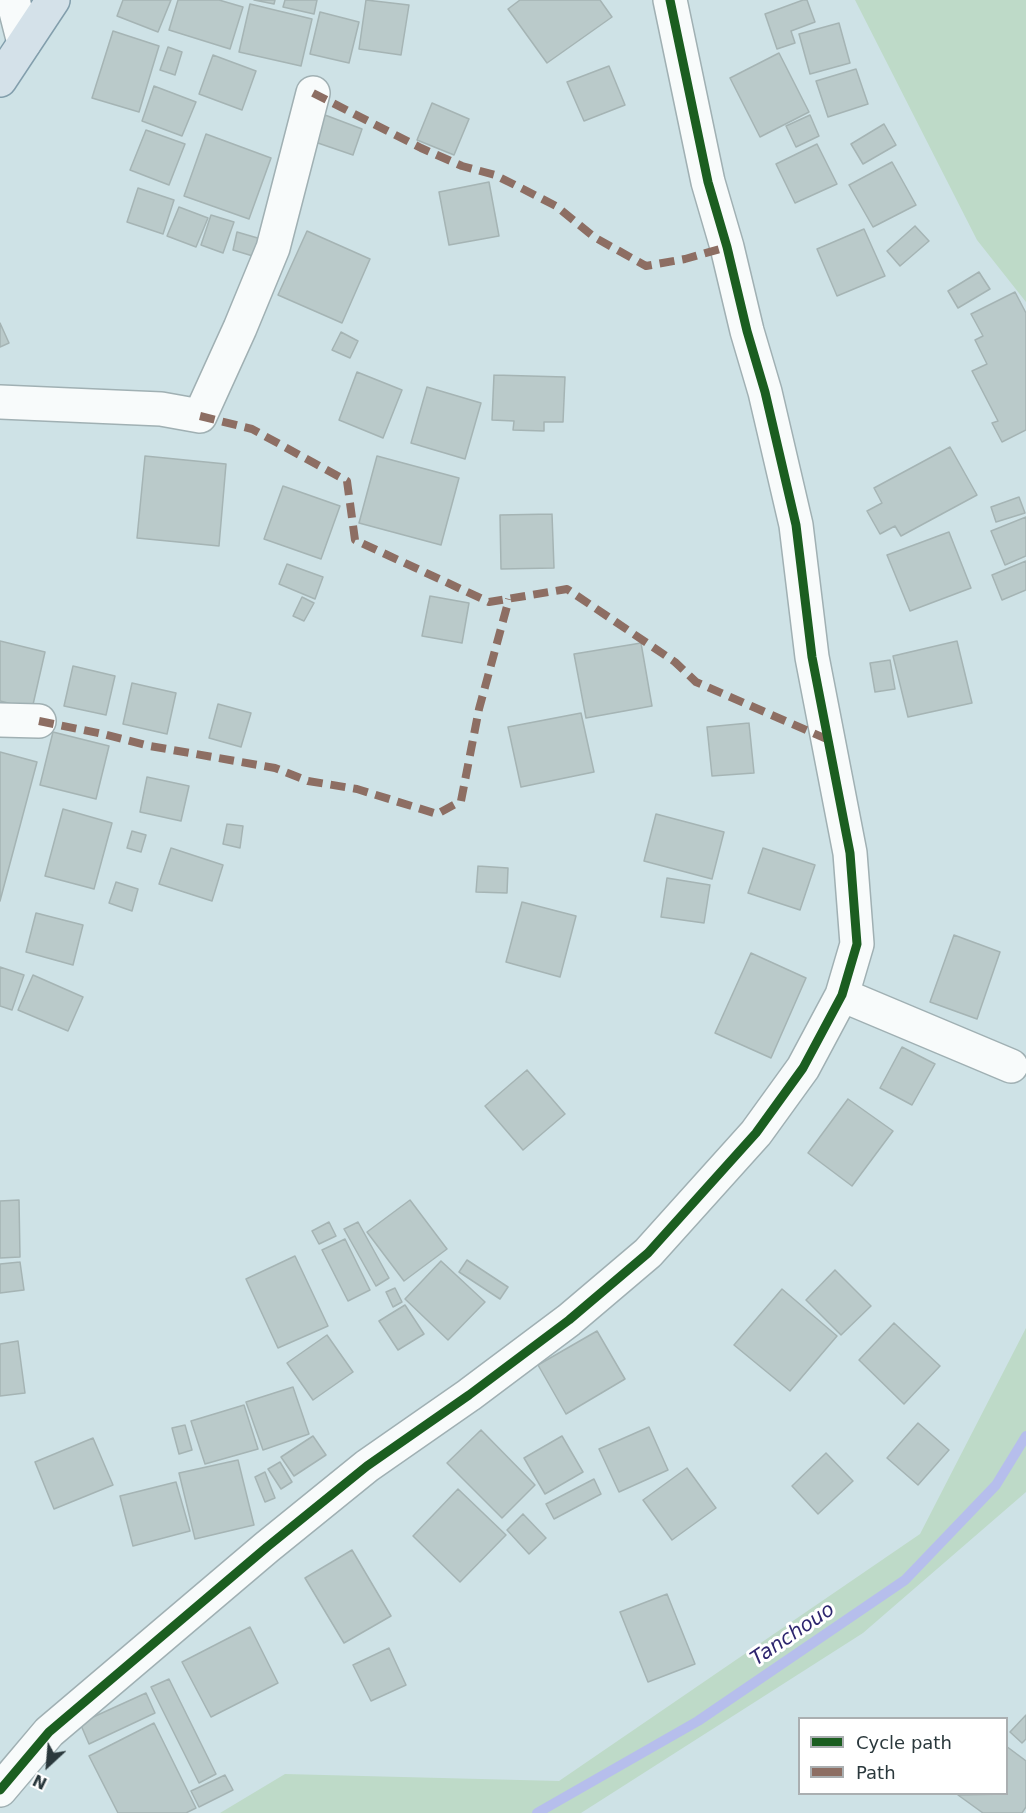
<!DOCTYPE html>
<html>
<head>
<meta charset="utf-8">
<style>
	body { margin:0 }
	#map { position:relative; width:1026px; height:1813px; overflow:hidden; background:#cee2e6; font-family:"DejaVu Sans",sans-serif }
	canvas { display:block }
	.legend { position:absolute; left:798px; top:1717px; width:210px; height:78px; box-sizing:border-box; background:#fff; border:2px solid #aaafb1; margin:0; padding:8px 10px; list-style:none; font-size:18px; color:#2a383c }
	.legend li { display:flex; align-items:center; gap:12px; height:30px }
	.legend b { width:30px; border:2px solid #aaafb1 }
	.north { position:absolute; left:18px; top:1735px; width:60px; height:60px; -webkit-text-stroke:4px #fff; paint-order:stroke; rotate:206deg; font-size:16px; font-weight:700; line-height:24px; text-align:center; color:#2a383c }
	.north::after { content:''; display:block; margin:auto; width:21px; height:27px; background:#2a383c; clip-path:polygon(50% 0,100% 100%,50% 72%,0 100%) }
</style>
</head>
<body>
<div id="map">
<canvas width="1026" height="1813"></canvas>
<ul class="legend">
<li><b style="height:8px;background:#1b5e20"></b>Cycle path</li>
<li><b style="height:8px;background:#8d6e63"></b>Path</li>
</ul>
<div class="north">N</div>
</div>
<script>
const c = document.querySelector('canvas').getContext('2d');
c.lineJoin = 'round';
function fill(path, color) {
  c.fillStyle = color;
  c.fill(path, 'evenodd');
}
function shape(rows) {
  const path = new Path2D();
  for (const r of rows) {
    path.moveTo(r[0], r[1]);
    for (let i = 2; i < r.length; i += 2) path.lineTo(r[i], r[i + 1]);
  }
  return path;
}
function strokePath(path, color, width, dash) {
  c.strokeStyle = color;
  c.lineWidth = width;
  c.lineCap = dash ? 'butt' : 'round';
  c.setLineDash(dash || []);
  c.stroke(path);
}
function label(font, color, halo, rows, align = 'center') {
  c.font = font + ' "DejaVu Sans",sans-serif';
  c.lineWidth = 6;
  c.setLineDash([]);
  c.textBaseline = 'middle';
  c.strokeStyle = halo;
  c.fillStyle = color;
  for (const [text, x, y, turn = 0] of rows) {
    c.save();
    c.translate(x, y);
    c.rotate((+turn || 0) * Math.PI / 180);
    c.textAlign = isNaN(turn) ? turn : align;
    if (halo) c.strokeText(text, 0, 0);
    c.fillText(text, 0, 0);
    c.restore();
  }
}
const green = shape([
	[855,0,1026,0,1026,302,977,240],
	[1026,1328,1026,1492,863,1633,581,1813,220,1813,285,1774,559,1781,920,1534]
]);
const stream = shape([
	[537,1813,698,1721,905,1580,996,1485,1026,1436]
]);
const building = shape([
	[123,0,171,0,158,32,117,16,123,0],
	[178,0,219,0,243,7,230,49,169,30,178,0],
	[254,0,275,0,274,4,254,0],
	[285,0,317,0,314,14,283,7,285,0],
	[366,0,409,5,401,55,359,49,366,0],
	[520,0,600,0,612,17,547,63,508,9,520,0],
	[803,0,807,0,815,22,791,31,795,43,777,49,765,14,803,0],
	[250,4,312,19,301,66,239,52,250,4],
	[320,12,359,22,349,63,310,54,320,12],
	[839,23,850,63,810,74,799,34,839,23],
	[113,31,159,46,139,112,92,98,113,31],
	[168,47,182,52,175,75,160,70,168,47],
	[779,53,809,112,760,137,730,78,779,53],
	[213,55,256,71,242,110,199,94,213,55],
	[609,66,625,105,584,121,567,82,609,66],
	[856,69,868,104,828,117,816,81,856,69],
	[154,86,196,102,182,136,142,121,154,86],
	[432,103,469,119,454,155,417,140,432,103],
	[325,115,362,129,353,155,315,142,325,115],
	[810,115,819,136,796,147,786,126,810,115],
	[884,124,896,145,863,164,851,144,884,124],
	[146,130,185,144,169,185,130,170,146,130],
	[206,134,271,158,249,219,184,196,206,134],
	[817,144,837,184,795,203,776,164,817,144],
	[892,162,916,205,873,227,849,185,892,162],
	[489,182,499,236,449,245,439,192,489,182],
	[138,188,174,200,163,234,127,222,138,188],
	[179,207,208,218,196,247,167,236,179,207],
	[211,215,234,222,223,253,201,245,211,215],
	[915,226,929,241,900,266,887,251,915,226],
	[864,229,885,276,837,296,817,249,864,229],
	[307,231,370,259,342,323,278,295,307,231],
	[237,232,261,239,256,257,233,250,237,232],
	[979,272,990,289,958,308,948,291,979,272],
	[1015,292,1026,313,1026,430,1002,442,992,423,998,421,972,371,987,364,975,340,983,336,971,314,1015,292],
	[0,323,9,343,0,347,0,323],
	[341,332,358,341,350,358,332,350,341,332],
	[357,372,402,390,383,438,339,420,357,372],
	[494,375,565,377,563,422,544,422,544,431,513,430,514,421,492,420,494,375],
	[427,387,481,403,465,459,411,443,427,387],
	[950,447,977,495,901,536,895,526,880,534,867,511,882,503,874,488,950,447],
	[145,456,226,464,219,546,137,538,145,456],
	[377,456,459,478,441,545,359,523,377,456],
	[283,486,340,506,321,559,264,539,283,486],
	[1019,497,1025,513,996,522,991,507,1019,497],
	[552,514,554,568,501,569,500,515,552,514],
	[1026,517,1026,556,1005,565,991,531,1026,517],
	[949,532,971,588,910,611,887,555,949,532],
	[1026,561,1026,590,1002,600,992,575,1026,561],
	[287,564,323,577,315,599,279,584,287,564],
	[430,596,469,603,462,643,422,636,430,596],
	[302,597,314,603,304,621,293,616,302,597],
	[0,641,45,652,32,709,0,701,0,641],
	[957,641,972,703,908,717,893,656,957,641],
	[641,643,652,706,586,718,574,654,641,643],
	[890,660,895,689,875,692,870,663,890,660],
	[73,666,115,676,106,715,64,706,73,666],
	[132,683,176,693,167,734,123,724,132,683],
	[218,704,251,713,241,747,209,738,218,704],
	[581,713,594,772,521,787,508,727,581,713],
	[749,723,754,773,712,776,707,727,749,723],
	[53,732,109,746,96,799,40,785,53,732],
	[0,752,37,762,0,901,0,752],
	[147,777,189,786,181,821,140,812,147,777],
	[63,809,112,823,94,889,45,876,63,809],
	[656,814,724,832,712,879,644,861,656,814],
	[227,824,243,826,240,848,223,844,227,824],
	[132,831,146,835,141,852,127,848,132,831],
	[171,848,223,865,212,901,159,884,171,848],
	[763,848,815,865,800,910,748,893,763,848],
	[478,866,508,868,507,893,476,892,478,866],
	[667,878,710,885,704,923,661,917,667,878],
	[116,882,138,889,132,911,109,903,116,882],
	[522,902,576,916,560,977,506,962,522,902],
	[36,913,83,925,73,965,26,952,36,913],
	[954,935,1000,952,977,1019,930,1002,954,935],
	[751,953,806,978,771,1058,715,1033,751,953],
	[0,967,24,975,12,1010,0,1006,0,967],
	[33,975,83,997,68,1031,18,1010,33,975],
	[902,1047,935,1064,912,1105,880,1088,902,1047],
	[527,1070,565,1114,523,1150,485,1106,527,1070],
	[848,1099,893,1131,852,1186,808,1153,848,1099],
	[19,1200,20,1257,0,1258,0,1201,19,1200],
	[410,1200,447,1249,404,1281,367,1232,410,1200],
	[329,1222,336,1236,319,1244,312,1231,329,1222],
	[358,1222,389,1278,376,1286,344,1229,358,1222],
	[345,1239,370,1290,348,1301,322,1250,345,1239],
	[295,1256,328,1326,278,1348,246,1279,295,1256],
	[467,1260,508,1287,500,1299,459,1272,467,1260],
	[441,1261,485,1302,448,1340,405,1299,441,1261],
	[20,1262,24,1290,0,1293,0,1264,20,1262],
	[835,1270,871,1306,841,1335,806,1300,835,1270],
	[395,1288,402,1302,393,1307,386,1292,395,1288],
	[782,1289,837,1336,790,1391,734,1345,782,1289],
	[405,1305,424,1334,398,1350,379,1321,405,1305],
	[894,1323,940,1366,904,1404,859,1360,894,1323],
	[597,1331,625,1379,566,1414,538,1365,597,1331],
	[327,1335,353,1372,313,1400,287,1363,327,1335],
	[18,1341,25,1393,0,1396,0,1344,18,1341],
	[293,1387,309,1434,263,1450,246,1402,293,1387],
	[244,1405,258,1449,205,1464,191,1421,244,1405],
	[918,1423,949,1450,918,1485,887,1458,918,1423],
	[185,1425,192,1450,179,1454,172,1428,185,1425],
	[649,1427,668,1470,619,1492,599,1449,649,1427],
	[481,1430,535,1485,502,1518,447,1463,481,1430],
	[313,1436,326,1455,294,1476,281,1457,313,1436],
	[562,1436,583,1472,545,1494,524,1458,562,1436],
	[93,1438,113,1485,54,1509,35,1462,93,1438],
	[826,1453,853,1481,818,1514,792,1486,826,1453],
	[238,1460,254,1525,195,1539,179,1473,238,1460],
	[280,1462,292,1482,281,1489,268,1469,280,1462],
	[687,1468,716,1508,672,1540,643,1500,687,1468],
	[265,1472,275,1498,265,1502,255,1477,265,1472],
	[594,1479,601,1494,554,1519,546,1504,594,1479],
	[176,1482,190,1531,133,1546,120,1496,176,1482],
	[458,1489,506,1535,460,1582,413,1536,458,1489],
	[523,1514,546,1538,529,1554,507,1530,523,1514],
	[352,1550,391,1616,344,1643,305,1578,352,1550],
	[667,1594,695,1664,648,1682,620,1612,667,1594],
	[250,1627,278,1683,211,1717,182,1662,250,1627],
	[389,1648,406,1685,371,1701,353,1665,389,1648],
	[169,1679,216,1774,199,1783,151,1687,169,1679],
	[146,1693,155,1713,89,1744,80,1723,146,1693],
	[1026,1715,1026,1739,1022,1743,1010,1732,1026,1715],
	[154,1723,196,1808,186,1813,118,1813,89,1756,154,1723],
	[1006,1746,1026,1761,1026,1807,1022,1813,983,1813,958,1795,1006,1794,1006,1746],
	[225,1775,233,1790,199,1807,191,1791,225,1775]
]);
const minor = shape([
	[13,0,24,43],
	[0,402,161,409,200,416,240,328,273,248,313,93],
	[0,720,39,721],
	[842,995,1011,1066],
	[0,1790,49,1732,267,1547,367,1466,469,1395,569,1320,648,1253,756,1133,803,1068,842,995,857,944,850,853,812,657,796,525,765,392,747,331,727,247,708,182,670,0]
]);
const major = shape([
	[0,80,53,0]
]);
const quiet = shape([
	[313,93,421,148,462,166,495,175,523,189,556,206,594,237,646,266,685,259,727,247],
	[200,416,252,429,347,481,355,540,489,602,567,589,675,662,696,682,829,740],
	[39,721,103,734,150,746,275,768,308,781,357,789,437,814,461,801,479,709,509,599]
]);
const cycleway = shape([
	[0,1790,49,1732,267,1547,367,1466,469,1395,569,1320,648,1253,756,1133,803,1068,842,995,857,944,850,853,812,657,796,525,765,392,747,331,727,247,708,182,670,0]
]);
const waterNames = [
	["Tanchouo",793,1635,-34]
];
fill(green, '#bedac8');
strokePath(stream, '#b6beec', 10);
fill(building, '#bacaca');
strokePath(building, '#a5b4b4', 1.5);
strokePath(minor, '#a0b0b3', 36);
strokePath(major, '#829eac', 36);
strokePath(minor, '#f8fbfb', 33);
strokePath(major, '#d4e1e9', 33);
strokePath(quiet, '#8d6e63', 8, [15, 8]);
strokePath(cycleway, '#1b5e20', 9);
label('italic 20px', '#2e266f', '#fff', waterNames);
</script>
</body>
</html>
